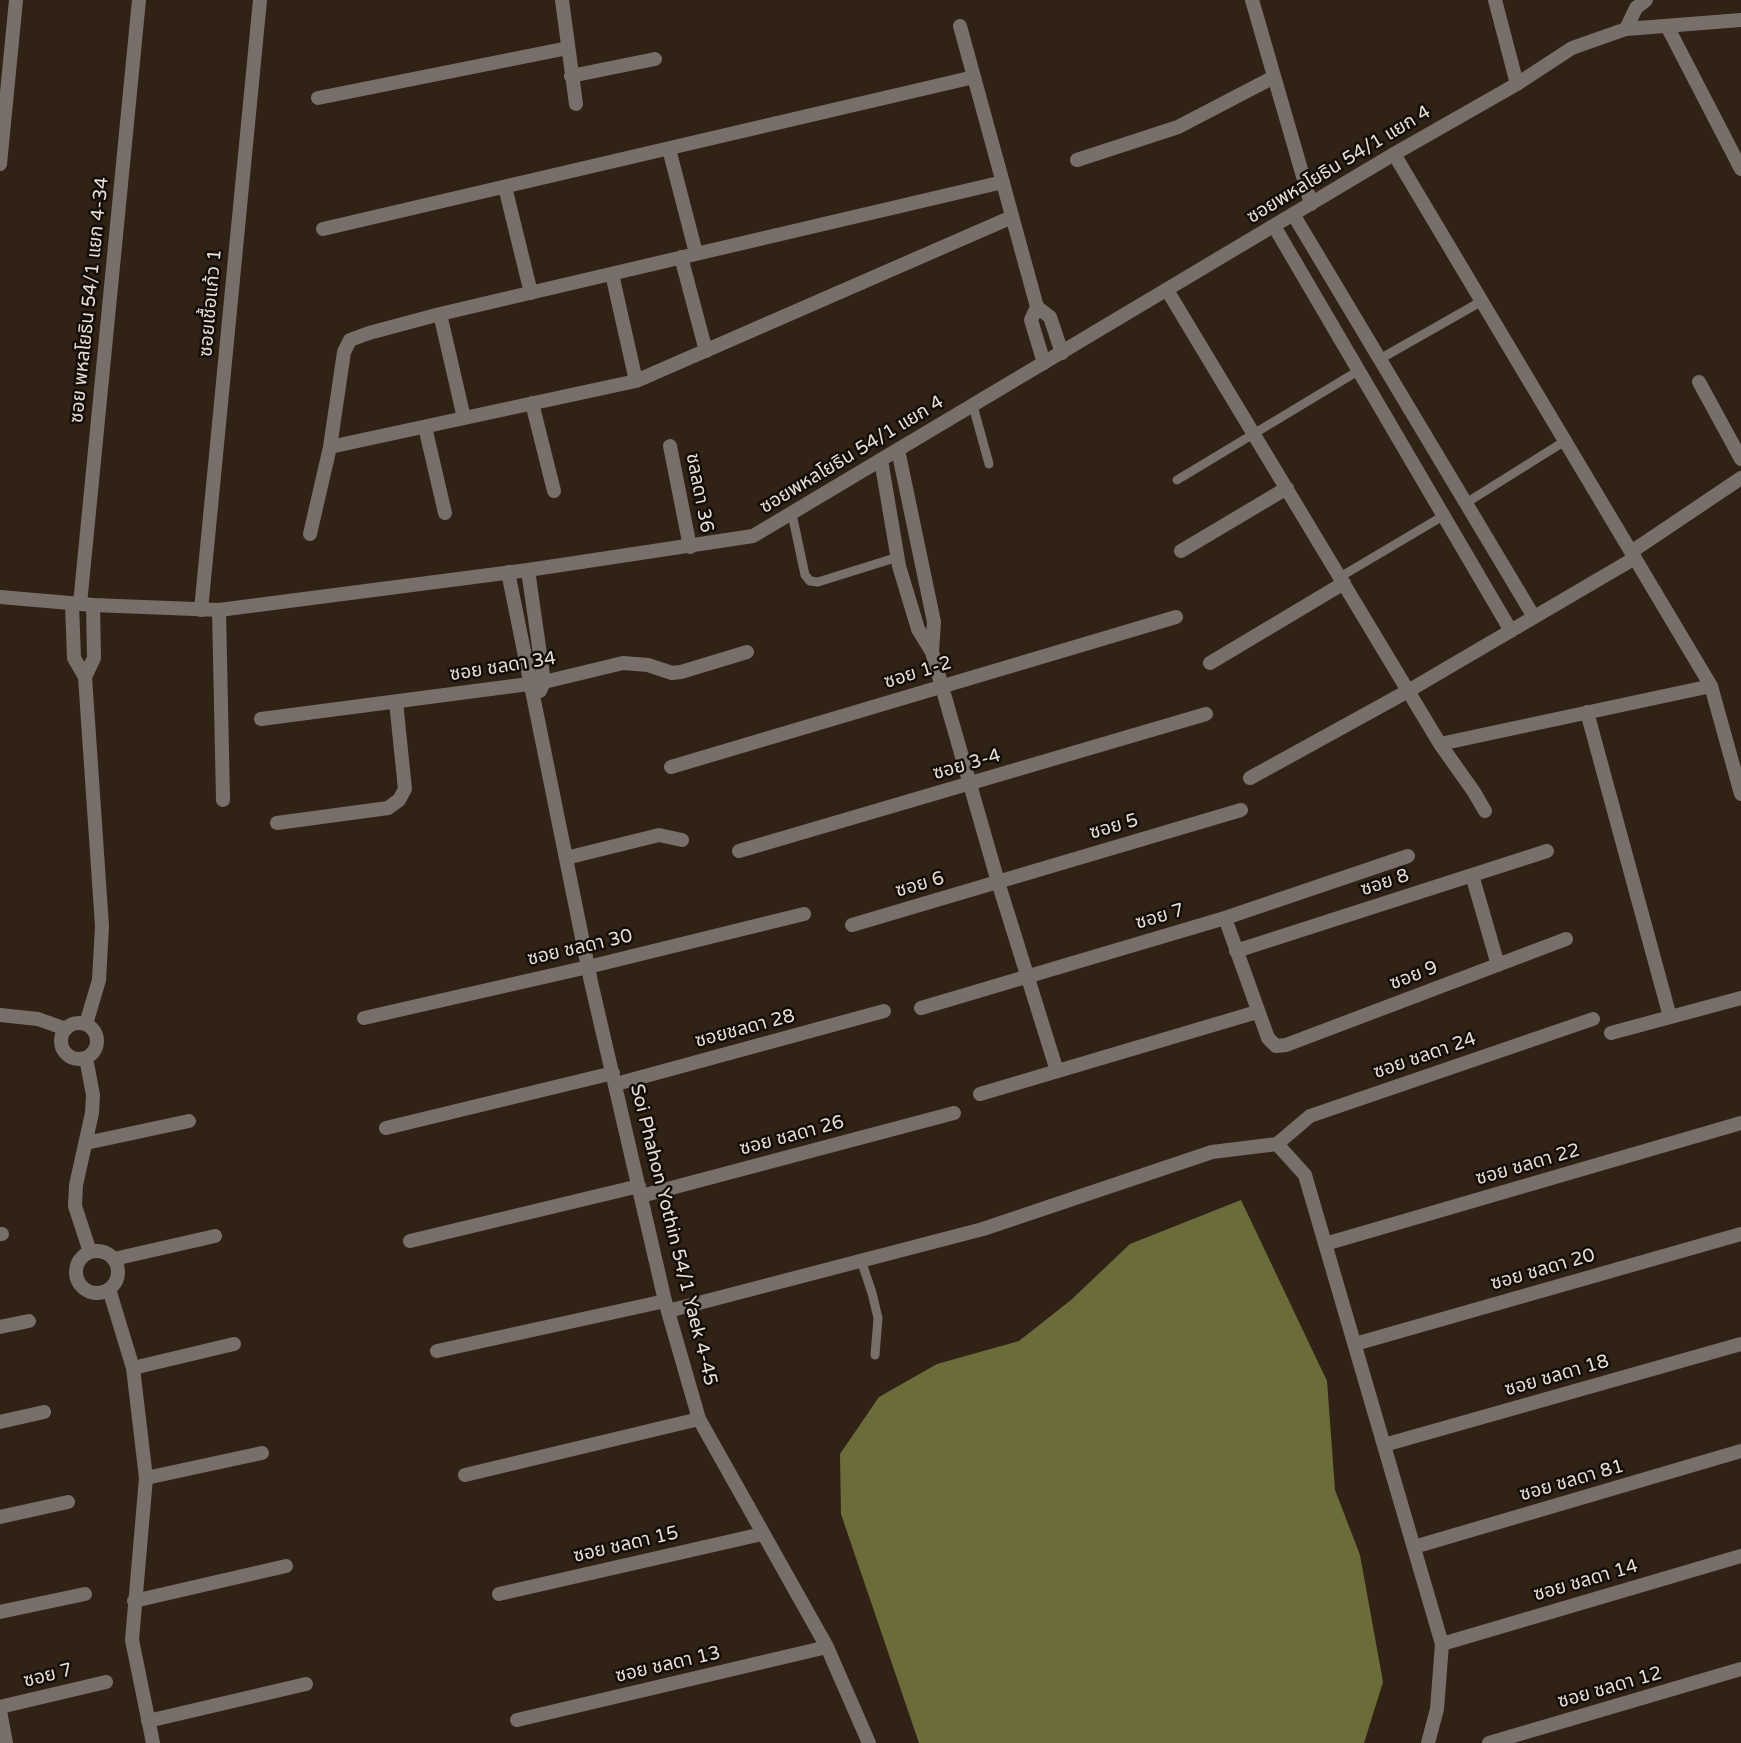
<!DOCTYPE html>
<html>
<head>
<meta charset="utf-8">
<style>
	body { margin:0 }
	canvas { display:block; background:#302215 }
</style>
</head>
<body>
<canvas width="1741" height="1743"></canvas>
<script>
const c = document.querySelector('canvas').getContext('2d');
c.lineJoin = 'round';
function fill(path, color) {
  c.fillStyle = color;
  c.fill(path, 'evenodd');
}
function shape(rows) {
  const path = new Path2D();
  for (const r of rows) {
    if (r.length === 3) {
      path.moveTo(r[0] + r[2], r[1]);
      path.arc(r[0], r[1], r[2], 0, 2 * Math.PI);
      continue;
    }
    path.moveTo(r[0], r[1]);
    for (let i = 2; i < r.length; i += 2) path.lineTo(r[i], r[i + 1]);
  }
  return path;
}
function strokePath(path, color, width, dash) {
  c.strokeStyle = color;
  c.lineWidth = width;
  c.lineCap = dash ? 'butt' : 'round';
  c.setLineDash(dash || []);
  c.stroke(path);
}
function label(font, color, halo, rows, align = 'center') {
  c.font = font + ' "Varela Round","Noto Sans Thai",sans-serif';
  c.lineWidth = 5;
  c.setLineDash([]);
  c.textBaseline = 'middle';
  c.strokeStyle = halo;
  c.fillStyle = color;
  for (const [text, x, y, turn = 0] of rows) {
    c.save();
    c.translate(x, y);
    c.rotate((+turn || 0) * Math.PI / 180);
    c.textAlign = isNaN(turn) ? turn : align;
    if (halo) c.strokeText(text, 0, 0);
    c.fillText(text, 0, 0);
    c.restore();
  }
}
const water = shape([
	[1241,1200,1327,1381,1335,1490,1360,1555,1383,1682,1364,1743,919,1743,841,1514,840,1454,879,1397,937,1364,1019,1341,1071,1300,1130,1244]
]);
const service = shape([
	[1380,359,1482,301],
	[973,406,989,464],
	[1177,480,1358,371],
	[1466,503,1565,441],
	[792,514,805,575,810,581,818,582,898,557],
	[1340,577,1443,516],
	[861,1260,872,1293,878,1318,875,1355]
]);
const minor = shape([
	[562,0,576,104],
	[1252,0,1311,204],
	[1495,0,1517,84],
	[960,26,1037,307,1031,320,1044,363],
	[1667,26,1741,169],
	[1626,29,1636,8,1646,0],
	[571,76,655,59],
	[318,98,568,48],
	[669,149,696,253],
	[1394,154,1711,686,1741,794],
	[1077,160,1178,127,1274,77],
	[0,164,16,0],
	[505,187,531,293],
	[1293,214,1534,617],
	[1274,226,1511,631],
	[323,229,974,77],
	[681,257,706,351],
	[612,274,636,381],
	[1167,290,1440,744,1474,792,1485,811],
	[1037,307,1050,317,1062,353],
	[440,314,464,418],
	[1699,382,1741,459],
	[532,403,554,491],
	[425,427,445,513],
	[670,446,690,547],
	[330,447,636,381,1012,217],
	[898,450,934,622,932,652],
	[881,460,899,566,918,629,932,652,998,882,1057,1071],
	[310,534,330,447,344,352,350,340,369,333,440,314,1003,182],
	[1181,551,1287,488],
	[1631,552,1741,478],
	[528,570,544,682,540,691],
	[508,572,591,982,665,1301,699,1419,827,1647,869,1743],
	[72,604,74,658,85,677,102,926,99,980,86,1024],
	[80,604,139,0],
	[201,610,260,0],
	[219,610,223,800],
	[1210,663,1344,583],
	[85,677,94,658,93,605],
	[1587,712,1670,1017],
	[261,719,544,682,623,663,648,665,672,673,681,672,747,652],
	[1440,744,1711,686],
	[671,767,1176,617],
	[1250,778,1408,691,1635,558],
	[277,823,388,808,399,800,405,789,396,702],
	[739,851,1206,714],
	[566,858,659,835,682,840],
	[1472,875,1498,965],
	[1225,918,1268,1038,1276,1046,1286,1045,1566,939],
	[852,925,1241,810],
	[1236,951,1547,851],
	[921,1008,1225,918,1408,856],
	[0,1015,38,1019,66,1029],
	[364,1018,588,967,804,914],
	[79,1041,18],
	[1611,1033,1741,998],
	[86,1058,93,1095,92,1113,76,1185,75,1206,90,1252],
	[616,1084,884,1011],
	[980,1094,1257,1012],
	[386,1128,613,1073],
	[86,1143,189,1121],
	[1277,1144,1305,1175,1442,1644,1437,1709,1428,1743],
	[1277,1144,1310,1116,1593,1019],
	[641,1196,954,1113],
	[0,1234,2,1234],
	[410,1241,639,1186],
	[1325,1244,1741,1123],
	[97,1272,21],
	[114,1259,215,1236],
	[109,1289,133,1368,146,1478,132,1640,153,1743],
	[668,1311,983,1229,1212,1152,1277,1144],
	[0,1327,29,1321],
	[1355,1344,1741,1234],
	[437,1351,665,1301],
	[133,1368,234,1344],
	[0,1422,44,1412],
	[1384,1445,1741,1344],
	[465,1475,699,1419],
	[146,1478,262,1453],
	[0,1517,68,1502],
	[1414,1547,1741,1451],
	[499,1594,762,1534],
	[134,1601,286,1566],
	[0,1612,85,1594],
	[1442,1644,1741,1556],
	[0,1707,106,1682],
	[0,1711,6,1743],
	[517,1720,827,1647],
	[148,1721,306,1684],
	[1489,1743,1741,1669]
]);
const tertiary = shape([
	[0,597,93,605,219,610,528,570,753,536,1394,154,1517,84,1572,48,1626,29,1741,20]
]);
const streetNames = [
	["ซอยพหลโยธิน 54/1 แยก 4",1339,165,-31],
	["ซอย พหลโยธิน 54/1 แยก 4-34",90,300,-84],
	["ซอยเชื้อแก้ว 1",211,303,-85],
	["ซอยพหลโยธิน 54/1 แยก 4",852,455,-31],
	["ชลลดา 36",699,493,79],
	["ซอย ชลดา 34",503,667,-9],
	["ซอย 1-2",918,673,-17],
	["ซอย 3-4",967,765,-16],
	["ซอย 5",1114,827,-16],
	["ซอย 8",1385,883,-18],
	["ซอย 6",920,885,-16],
	["ซอย 7",1160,917,-16],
	["ซอย ชลดา 30",580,948,-13],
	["ซอย 9",1414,976,-21],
	["ซอยชลดา 28",745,1029,-15],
	["ซอย ชลดา 24",1425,1056,-19],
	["ซอย ชลดา 26",792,1136,-15],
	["ซอย ชลดา 22",1528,1165,-16],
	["Soi Phahon Yothin 54/1 Yaek 4-45",673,1235,76],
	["ซอย ชลดา 20",1543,1270,-16],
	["ซอย ชลดา 18",1557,1376,-16],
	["ซอย ชลดา 81",1572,1481,-16],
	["ซอย ชลดา 15",626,1545,-13],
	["ซอย ชลดา 14",1586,1581,-16],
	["ซอย ชลดา 13",668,1665,-13],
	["ซอย 7",48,1676,-14],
	["ซอย ชลดา 12",1610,1688,-16]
];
fill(water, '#6c6c3b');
strokePath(service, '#786e6a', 9);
strokePath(minor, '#786e6a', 14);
strokePath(tertiary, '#786e6a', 14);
label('19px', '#e7ddd5', '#130d08', streetNames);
</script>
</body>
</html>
